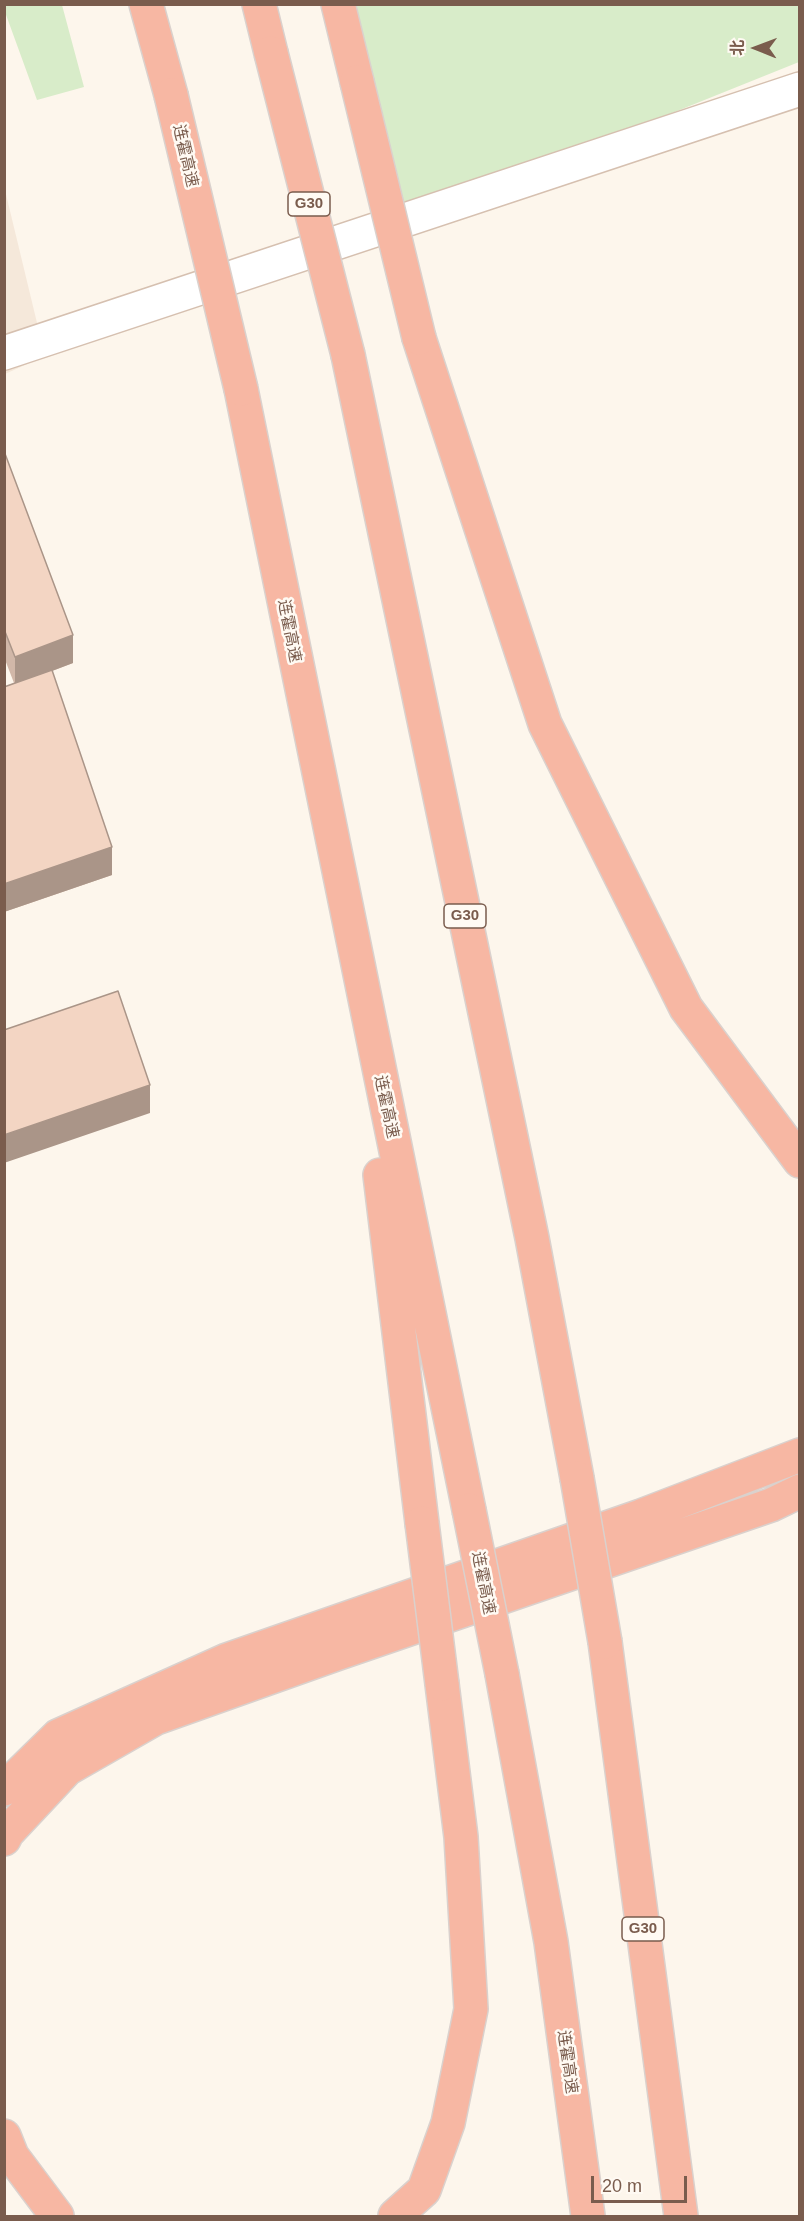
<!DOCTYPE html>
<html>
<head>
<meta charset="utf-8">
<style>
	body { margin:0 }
	#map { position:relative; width:804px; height:2221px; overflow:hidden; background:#fdf6ec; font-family:Helvetica,"Noto Sans SC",sans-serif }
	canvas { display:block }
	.frame { position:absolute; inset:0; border:6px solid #7a5c4d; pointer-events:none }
	.north { position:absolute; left:726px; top:18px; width:60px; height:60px; -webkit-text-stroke:4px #fffaf3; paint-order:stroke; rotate:271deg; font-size:16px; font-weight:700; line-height:24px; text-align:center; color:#7a5c4d }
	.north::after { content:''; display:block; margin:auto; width:21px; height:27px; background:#7a5c4d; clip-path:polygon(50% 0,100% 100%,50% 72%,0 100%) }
	.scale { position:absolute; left:591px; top:2176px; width:96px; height:27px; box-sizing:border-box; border:3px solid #7a5c4d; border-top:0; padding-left:8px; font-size:18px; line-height:21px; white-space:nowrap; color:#7a5c4d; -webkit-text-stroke:4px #fffaf3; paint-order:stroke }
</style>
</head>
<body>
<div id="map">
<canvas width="804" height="2221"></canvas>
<div class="frame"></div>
<div class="north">北</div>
<div class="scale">20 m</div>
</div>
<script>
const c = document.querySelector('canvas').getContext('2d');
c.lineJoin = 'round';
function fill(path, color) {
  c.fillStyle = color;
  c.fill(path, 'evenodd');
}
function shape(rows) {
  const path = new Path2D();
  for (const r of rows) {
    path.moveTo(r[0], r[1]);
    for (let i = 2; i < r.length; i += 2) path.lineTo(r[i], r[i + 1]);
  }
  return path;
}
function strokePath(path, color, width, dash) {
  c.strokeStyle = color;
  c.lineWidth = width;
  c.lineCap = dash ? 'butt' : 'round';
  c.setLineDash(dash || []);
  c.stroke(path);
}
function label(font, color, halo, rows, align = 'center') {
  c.font = font + ' Helvetica,"Noto Sans SC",sans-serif';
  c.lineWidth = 5;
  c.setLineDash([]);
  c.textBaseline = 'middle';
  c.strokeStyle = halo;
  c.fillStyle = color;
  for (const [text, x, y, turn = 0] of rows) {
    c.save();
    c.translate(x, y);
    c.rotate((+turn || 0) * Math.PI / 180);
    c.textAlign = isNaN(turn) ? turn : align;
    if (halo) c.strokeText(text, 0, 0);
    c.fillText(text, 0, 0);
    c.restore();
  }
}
const residential = shape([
	[4,186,45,356,5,374,4,374]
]);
const green = shape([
	[5,4,62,5,84,87,37,100,5,12],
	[335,5,799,5,799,62,391,226]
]);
const secondary = shape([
	[4,353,800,89]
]);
const motorway = shape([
	[146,4,171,95],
	[259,4,271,53],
	[338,4,357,82],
	[419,338,545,724,686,1008,800,1161],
	[348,355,532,1238,577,1478],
	[241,389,469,1510],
	[380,1175,422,1523],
	[605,1642,681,2216],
	[502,1674,551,1942,588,2216],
	[4,1789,58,1736,227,1660,641,1516,800,1455],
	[4,1839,7,1833,67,1769,156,1718,336,1654,771,1505,800,1491],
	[4,2136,12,2156,57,2216],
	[395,2216,424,2190,448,2123,471,2009,461,1837,442,1684]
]);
const motorwayBridge = shape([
	[271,53,348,355],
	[357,82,419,338],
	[171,95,241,389],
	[577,1478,605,1642],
	[469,1510,502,1674],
	[422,1523,442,1684]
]);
const wall = shape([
	[4,451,73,663,52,671,112,875,4,912,4,687,14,683,4,657]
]);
const shadedWall = shape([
	[73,635,73,663,15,685,15,657],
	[112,847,112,875,4,912,4,884],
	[150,1085,150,1113,4,1163,4,1135]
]);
const building = shape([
	[4,451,73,635,15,657,4,629,4,451],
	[52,670,112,847,4,884,4,687,52,670],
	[118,991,150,1085,4,1135,4,1030,118,991]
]);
const shields = [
	[309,204,42],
	[465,916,42],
	[643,1929,42]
];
const shieldNames = [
	["G30",309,204],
	["G30",465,916],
	["G30",643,1929]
];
const streetNames = [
	["连霍高速",185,156,77],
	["连霍高速",289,631,79],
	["连霍高速",386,1107,78],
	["连霍高速",483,1583,79],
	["连霍高速",567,2062,82]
];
fill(residential, '#f5e8da');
fill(green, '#d8ecc9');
strokePath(secondary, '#d6c0b0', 36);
strokePath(motorway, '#dad1cd', 36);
strokePath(secondary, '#fff', 33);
strokePath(motorway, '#f7b7a3', 33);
strokePath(motorwayBridge, '#dad1cd', 36, []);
strokePath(motorwayBridge, '#f7b7a3', 33);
fill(wall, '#d1b7a8');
fill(shadedWall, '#aa9588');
fill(building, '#f3d5c3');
strokePath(building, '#aa9588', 1.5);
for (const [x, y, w] of shields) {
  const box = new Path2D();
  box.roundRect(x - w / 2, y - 12, w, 24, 4.5);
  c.fillStyle = '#fffaf3';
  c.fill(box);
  strokePath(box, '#7a5c4d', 1.5);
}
label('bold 15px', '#7a5c4d', null, shieldNames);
label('16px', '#7a5c4d', '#fffaf3', streetNames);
</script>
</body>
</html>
